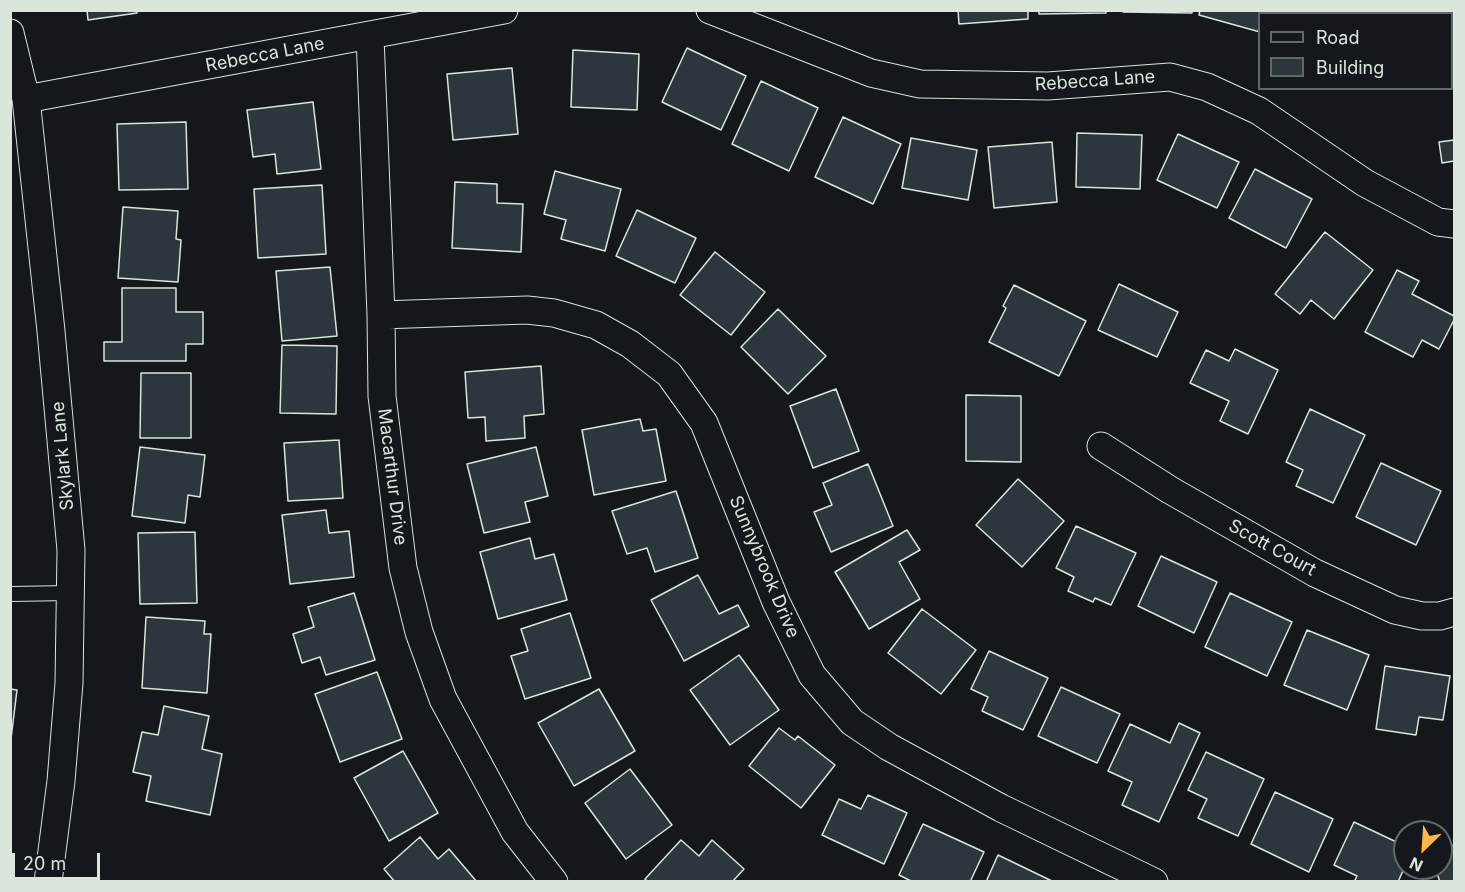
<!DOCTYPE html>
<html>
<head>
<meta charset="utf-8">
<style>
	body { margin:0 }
	#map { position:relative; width:1465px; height:892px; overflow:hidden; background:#14181c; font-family:Inter,sans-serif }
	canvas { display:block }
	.frame { position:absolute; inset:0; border:12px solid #d8e6dc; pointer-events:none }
	.legend { position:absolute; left:1258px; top:12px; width:195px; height:78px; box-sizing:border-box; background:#14181c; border:2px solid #626a69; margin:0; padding:8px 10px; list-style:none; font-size:18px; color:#d8e6dc }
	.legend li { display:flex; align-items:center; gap:12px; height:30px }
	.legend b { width:30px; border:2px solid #626a69 }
	.north { position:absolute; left:1393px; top:820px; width:60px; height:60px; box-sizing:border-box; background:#14181c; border:2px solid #626a69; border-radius:50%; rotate:205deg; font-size:16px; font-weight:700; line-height:24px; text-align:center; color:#d8e6dc }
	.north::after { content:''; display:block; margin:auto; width:21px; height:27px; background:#ffb74d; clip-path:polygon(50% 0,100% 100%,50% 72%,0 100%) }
	.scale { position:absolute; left:12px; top:853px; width:88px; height:27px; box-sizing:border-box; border:3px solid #d8e6dc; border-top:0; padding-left:8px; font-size:18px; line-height:21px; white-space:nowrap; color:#d8e6dc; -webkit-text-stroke:4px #14181c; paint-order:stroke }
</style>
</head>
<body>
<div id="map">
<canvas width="1465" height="892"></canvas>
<div class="frame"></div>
<ul class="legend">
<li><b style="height:8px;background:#14181c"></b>Road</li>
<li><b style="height:16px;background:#2c363c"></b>Building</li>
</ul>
<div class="north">N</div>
<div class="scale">20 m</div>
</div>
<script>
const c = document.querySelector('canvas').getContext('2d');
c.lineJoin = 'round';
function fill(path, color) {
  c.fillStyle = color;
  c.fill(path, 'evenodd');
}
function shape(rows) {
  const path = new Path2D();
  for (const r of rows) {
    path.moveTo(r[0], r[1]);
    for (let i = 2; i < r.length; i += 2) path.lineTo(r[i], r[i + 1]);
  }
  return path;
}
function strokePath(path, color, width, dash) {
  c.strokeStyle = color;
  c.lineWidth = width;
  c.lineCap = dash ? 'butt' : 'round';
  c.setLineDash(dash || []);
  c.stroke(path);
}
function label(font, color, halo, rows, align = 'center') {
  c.font = font + ' Inter,sans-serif';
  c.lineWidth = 4.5;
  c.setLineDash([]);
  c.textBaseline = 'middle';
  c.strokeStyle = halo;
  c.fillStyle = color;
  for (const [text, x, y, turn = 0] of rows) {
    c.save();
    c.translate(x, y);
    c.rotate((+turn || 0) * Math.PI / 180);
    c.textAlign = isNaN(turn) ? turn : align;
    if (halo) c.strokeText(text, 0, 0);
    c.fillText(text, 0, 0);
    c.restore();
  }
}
const building = shape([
	[87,10,137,10,137,13,88,20,87,10],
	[958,10,1028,10,1028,19,959,24,958,10],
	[1039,10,1106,10,1106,13,1039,14,1039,10],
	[1123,10,1192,10,1192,13,1123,12,1123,10],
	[1200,10,1269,10,1268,14,1260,14,1260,32,1199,15,1200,10],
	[1299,10,1349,10,1355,14,1297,14,1299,10],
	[687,48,746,76,721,130,662,102,687,48],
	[573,50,639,54,637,110,571,107,573,50],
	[512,68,518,134,453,140,447,74,512,68],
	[761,81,818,108,789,171,732,144,761,81],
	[313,102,321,169,277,174,275,154,253,157,247,110,313,102],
	[843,117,901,144,873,204,815,177,843,117],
	[186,122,188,189,119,190,117,124,186,122],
	[1077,133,1142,135,1140,189,1076,187,1077,133],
	[1178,134,1239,162,1217,208,1157,180,1178,134],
	[911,138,977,150,968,200,902,188,911,138],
	[1454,140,1454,161,1442,163,1439,142,1454,140],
	[1052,142,1057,202,994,208,988,147,1052,142],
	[1255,169,1312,199,1286,248,1229,218,1255,169],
	[555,171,621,189,605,251,561,239,566,220,544,214,555,171],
	[455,182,497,184,497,203,523,204,521,252,452,248,455,182],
	[322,185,326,254,258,258,254,189,322,185],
	[123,207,178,211,176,239,181,240,178,282,118,278,123,207],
	[637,210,696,238,675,283,616,256,637,210],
	[1325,232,1373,270,1334,319,1311,300,1300,314,1275,294,1325,232],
	[715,252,765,292,731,335,680,295,715,252],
	[330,267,337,336,282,341,276,271,330,267],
	[1397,270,1419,281,1412,294,1454,316,1454,320,1439,349,1422,340,1413,357,1365,332,1397,270],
	[1119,284,1178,312,1157,357,1098,330,1119,284],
	[1014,285,1086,321,1059,376,989,342,1006,308,1003,306,1014,285],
	[122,288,176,288,176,312,203,312,203,344,186,344,186,361,104,361,104,342,122,342,122,288],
	[778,309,826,356,788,394,741,347,778,309],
	[282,345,337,346,336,414,280,413,282,345],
	[1235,349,1278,370,1248,434,1220,421,1229,401,1190,383,1206,350,1229,361,1235,349],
	[541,366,544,414,524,416,525,438,486,441,485,417,468,418,465,372,541,366],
	[141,373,191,373,191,438,140,438,141,373],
	[836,389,859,451,813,468,790,406,836,389],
	[966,395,1021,396,1021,462,966,461,966,395],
	[1310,409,1365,435,1333,503,1296,486,1303,470,1286,462,1310,409],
	[640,419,643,431,656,429,666,481,594,495,582,430,640,419],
	[339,440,343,498,288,501,284,443,339,440],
	[140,447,205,455,200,497,188,495,185,523,132,516,140,447],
	[536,447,548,496,525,502,530,522,484,533,467,464,536,447],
	[1381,463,1441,491,1416,545,1356,517,1381,463],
	[868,464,893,526,831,552,814,512,832,505,823,483,868,464],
	[1018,479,1064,521,1022,567,976,525,1018,479],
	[676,491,698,558,655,572,647,548,627,554,612,511,676,491],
	[326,510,329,533,349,531,354,577,290,584,282,515,326,510],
	[1076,526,1136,553,1111,605,1095,598,1093,602,1068,591,1074,577,1056,568,1076,526],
	[907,530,920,550,899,562,920,599,869,629,835,572,907,530],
	[195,532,197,603,140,604,138,533,195,532],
	[530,538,535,559,554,554,567,600,498,619,480,552,530,538],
	[1161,556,1217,582,1194,633,1138,606,1161,556],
	[698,575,719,614,738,605,749,626,684,661,651,600,698,575],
	[354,593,375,660,326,675,320,657,302,663,293,634,314,627,308,607,354,593],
	[1230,593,1292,622,1267,676,1205,647,1230,593],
	[922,609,976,650,941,694,888,653,922,609],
	[570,613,591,678,525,699,511,656,528,651,521,629,570,613],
	[146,617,205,621,204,634,211,634,207,693,142,688,146,617],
	[1307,630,1369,655,1347,710,1284,685,1307,630],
	[989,651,1048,678,1023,730,982,711,988,697,971,689,989,651],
	[739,655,779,710,730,745,690,690,739,655],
	[1385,666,1450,676,1443,720,1419,717,1416,735,1376,729,1385,666],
	[377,672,402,739,340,762,315,694,377,672],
	[1061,687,1120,714,1097,763,1038,736,1061,687],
	[10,689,17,690,10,747,10,689],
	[599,689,635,751,574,786,538,723,599,689],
	[164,706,209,716,202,749,222,754,210,815,146,801,151,776,133,772,142,732,158,735,164,706],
	[1179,723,1200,733,1159,822,1122,805,1132,782,1108,771,1130,724,1170,743,1179,723],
	[779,728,795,740,798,736,835,765,801,808,749,766,779,728],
	[403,751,438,813,389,841,354,778,403,751],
	[1206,752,1264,779,1238,836,1198,818,1207,799,1188,790,1206,752],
	[630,769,672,825,626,859,585,803,630,769],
	[1275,792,1333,819,1309,872,1251,844,1275,792],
	[868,795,907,813,884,864,822,835,839,799,861,809,868,795],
	[1354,822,1405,846,1405,866,1398,882,1354,882,1357,876,1334,865,1354,822],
	[923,824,984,852,970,882,913,882,899,875,923,824],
	[420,837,438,859,449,849,477,882,395,882,384,869,420,837],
	[681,840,699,856,712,840,744,869,732,882,648,882,645,879,681,840],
	[1454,845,1454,882,1440,882,1435,868,1441,868,1441,850,1454,845],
	[998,855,1054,882,986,882,998,855]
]);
const lane = shape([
	[10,594,70,593]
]);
const street = shape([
	[710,10,871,73,920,84,1048,86,1170,77,1207,87,1259,111,1365,183,1438,222,1454,224],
	[10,33,26,99,51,331,71,550,69,683,61,781,48,882],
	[370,36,381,315,382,396,403,568,419,632,443,699,515,832,554,882],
	[26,99,504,10],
	[381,315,527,310,554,313,596,325,630,344,669,374,704,423,776,602,812,675,852,722,889,747,1001,808,1154,882],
	[1101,446,1170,490,1315,573,1395,610,1422,616,1440,616,1454,612]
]);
const streetNames = [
	["Rebecca Lane",265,55,-11],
	["Rebecca Lane",1095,81,-4],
	["Skylark Lane",63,456,-95],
	["Macarthur Drive",392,477,83],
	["Scott Court",1272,548,29],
	["Sunnybrook Drive",764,567,67]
];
fill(building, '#2c363c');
strokePath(building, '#d8e6dc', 1.5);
strokePath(lane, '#d8e6dc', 16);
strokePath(street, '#d8e6dc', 29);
strokePath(lane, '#14181c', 14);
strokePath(street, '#14181c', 27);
label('18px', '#d8e6dc', '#14181c', streetNames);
</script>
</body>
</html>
